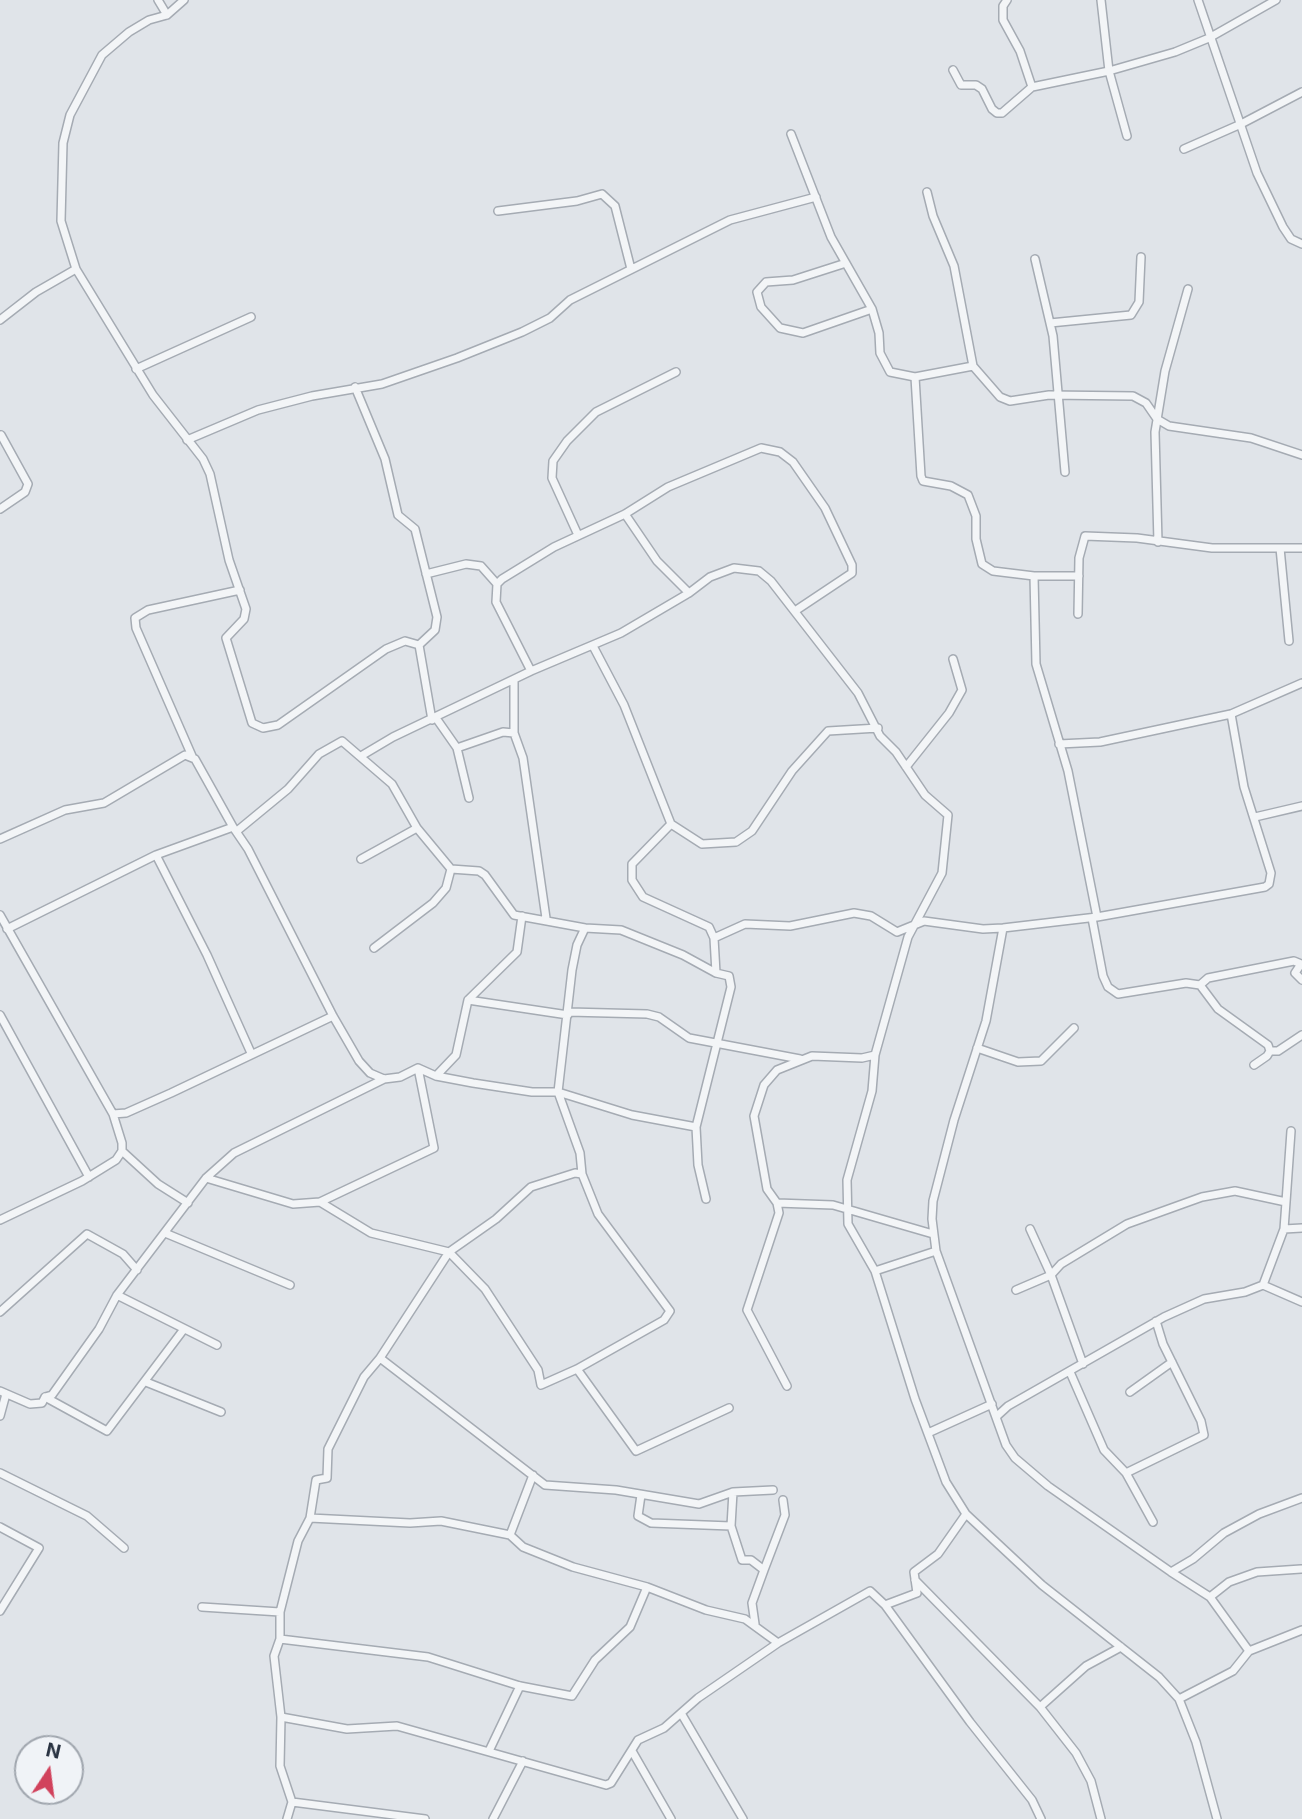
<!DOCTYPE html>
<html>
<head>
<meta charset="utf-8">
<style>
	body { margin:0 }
	#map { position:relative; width:1302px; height:1819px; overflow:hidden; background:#e0e4e9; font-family:Inter,sans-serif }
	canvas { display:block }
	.north { position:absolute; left:14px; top:1735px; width:70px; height:70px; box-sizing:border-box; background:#f0f3f7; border:2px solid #a0a6ae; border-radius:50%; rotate:13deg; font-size:19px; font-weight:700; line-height:28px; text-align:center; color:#283241 }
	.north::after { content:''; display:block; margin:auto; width:24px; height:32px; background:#d1425c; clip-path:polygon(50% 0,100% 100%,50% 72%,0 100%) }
</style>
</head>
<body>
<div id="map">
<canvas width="1302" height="1819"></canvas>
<div class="north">N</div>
</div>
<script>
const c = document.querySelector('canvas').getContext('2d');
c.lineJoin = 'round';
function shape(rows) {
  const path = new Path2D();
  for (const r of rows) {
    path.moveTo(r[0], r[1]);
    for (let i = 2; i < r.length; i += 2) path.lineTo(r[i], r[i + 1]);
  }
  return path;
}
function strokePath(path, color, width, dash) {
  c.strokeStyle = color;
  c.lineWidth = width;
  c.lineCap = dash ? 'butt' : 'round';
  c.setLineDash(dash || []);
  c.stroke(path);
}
const minor = shape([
	[158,0,167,15],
	[184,0,167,15,149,20,129,32,102,55,70,115,63,143,61,221,76,269,153,395,203,459,210,474,229,560,246,609,244,619,226,638,252,723,263,728,278,725,386,649,405,641,419,645,432,720],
	[1007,0,1003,6,1003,20,1020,51,1032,87,1109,71,1175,52,1209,38,1276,0],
	[1101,0,1109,71,1127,136],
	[1198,0,1257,173,1283,227,1291,239,1302,244],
	[953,70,961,85,976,85,982,89,992,109,997,113,1002,113,1032,87],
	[791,134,831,237,872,309,879,333,880,353,890,372,915,377,973,366,1000,397,1010,401,1049,395,1133,396,1146,403,1157,419,1169,426,1251,438,1302,455],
	[1184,149,1241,124,1302,92],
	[927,192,933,216,954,266,973,366],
	[498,211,577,201,602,194,615,206,631,269],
	[1035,259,1053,336,1065,472],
	[846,263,793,280,766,282,757,292,761,307,780,328,803,333,872,309],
	[0,320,36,292,76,269],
	[1050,323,1131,315,1139,302,1141,257],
	[136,369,251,317],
	[915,377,921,476,923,481,951,486,968,495,976,516,976,539,982,564,993,571,1034,576,1079,576],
	[355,387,385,459,398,515,415,529,437,617,435,630,419,645],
	[187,440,258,410,312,396,382,384,457,358,522,332,550,318,570,300,730,220,816,197],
	[0,509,25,492,28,484,1,435],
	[625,514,657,561,689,593,710,577,734,568,759,571,771,581,858,693,880,736,896,752,925,795,948,815,942,873,908,937,875,1055,862,1058,812,1056,777,1070,764,1085,754,1116,767,1189,777,1203,833,1205,933,1234],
	[578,535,552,478,553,461,567,441,596,412,676,372],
	[1158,542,1155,432,1165,371,1188,289],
	[1280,548,1289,641],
	[426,574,466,564,481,566,497,584],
	[1034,576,1036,664,1068,771,1097,917],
	[1078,614,1079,558,1085,536,1137,538,1212,548,1302,548],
	[593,646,624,705,671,824,702,844,736,842,752,831,792,771,828,731,878,728],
	[531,671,496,602,497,584,502,579,554,547,625,514,668,487,761,448,780,452,793,462,825,508,852,565,852,573,795,611],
	[514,680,514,733,523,758,546,918],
	[436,718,457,748],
	[1059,744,1100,742,1231,714,1302,683],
	[192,756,136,628,135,618,148,610,240,590],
	[361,756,393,737,531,671,621,633,689,593],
	[906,767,949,713,962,690,953,659],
	[469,798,457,748,503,732,514,733],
	[1255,817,1302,806],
	[671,824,632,864,632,880,643,897,709,927,714,938],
	[237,831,288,789,319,754,342,741,392,784,417,828,451,869,479,871,485,875,514,915,585,928],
	[0,839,65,810,104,803,185,755,195,759,233,827],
	[156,855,207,955,251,1053],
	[361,859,417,828],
	[0,915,113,1114,126,1113,171,1093,333,1016],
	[1092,918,1103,976,1108,987,1118,994,1186,983,1200,985,1208,978,1294,961,1301,964,1295,973,1302,980],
	[1003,928,986,1021,954,1120,933,1201,932,1219,936,1251,1006,1445,1015,1458,1048,1486,1171,1572,1193,1559,1224,1533,1259,1514,1302,1498],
	[7,929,156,855,233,827,248,849,333,1016,359,1061,370,1073,384,1079,400,1077,418,1068,436,1076,473,1083,532,1092,558,1092,632,1115,696,1127],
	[374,948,433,903,446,888,451,869],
	[1200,985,1218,1009,1268,1045,1270,1051,1267,1056,1254,1065],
	[468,1000,568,1015,569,1012,647,1014,659,1017,689,1038,800,1059],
	[0,1015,89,1177],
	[977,1048,1018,1062,1041,1061,1074,1028],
	[1270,1051,1278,1051,1302,1035],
	[875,1055,872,1091,847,1180,848,1224,875,1271,915,1399,946,1482,966,1514,1042,1585,1159,1677,1179,1699,1196,1742,1217,1819],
	[436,1076,456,1055,468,1000,517,952,522,916],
	[122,1151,158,1184,188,1203],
	[582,1174,598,1214,670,1311,664,1320,577,1369,541,1385,538,1370,485,1289,449,1252,496,1219,531,1187,575,1173,582,1174,580,1153,558,1092,572,970,577,945,585,928,621,930,683,955,716,973,714,938,745,924,790,926,854,913,871,916,897,932,924,921,983,929,1003,928,1097,917,1265,887,1269,884,1271,873,1244,787,1231,714],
	[206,1178,293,1204,320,1202,434,1148,418,1068],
	[706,1199,698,1165,696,1127,731,987,729,976,716,973],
	[320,1202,371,1233,449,1252,380,1358],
	[1286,1202,1291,1131],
	[777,1203,779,1213,747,1310,787,1386],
	[0,1220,82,1181,116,1160,122,1151,122,1143,113,1114],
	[165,1233,290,1285],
	[875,1271,936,1251],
	[1263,1285,1302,1302],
	[1016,1290,1051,1275,1030,1229],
	[117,1295,217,1345],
	[0,1312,87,1234,123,1254,137,1270],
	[1083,1364,1051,1275,1061,1264,1127,1224,1202,1197,1235,1191,1286,1202,1284,1229],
	[577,1369,636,1451,729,1408],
	[1070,1372,1104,1450,1126,1473,1153,1522],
	[146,1382,221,1412],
	[0,1391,30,1404,42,1403,45,1397,52,1395,99,1329,117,1295,206,1178,234,1153,384,1079],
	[1130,1392,1172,1362],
	[45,1397,107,1431,184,1329],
	[0,1416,6,1394],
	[996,1417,1008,1406,1164,1317,1204,1299,1245,1292,1263,1285,1284,1229,1302,1228],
	[928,1433,992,1404],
	[0,1473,87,1516,124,1548],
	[1126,1473,1204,1435,1201,1421,1163,1344,1156,1321],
	[733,1492,731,1526,742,1560,751,1560,764,1570,752,1603,755,1624],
	[641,1495,638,1516,651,1523,731,1526],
	[310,1518,316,1480,327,1478,328,1449,364,1377,380,1358,545,1485,616,1490,699,1504,733,1492,773,1490],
	[0,1527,39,1548,0,1611],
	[510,1535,533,1475],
	[764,1570,785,1515,783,1500],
	[1171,1572,1210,1597,1249,1651,1233,1671,1179,1699],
	[915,1580,1040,1707,1076,1753,1091,1781,1101,1819],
	[1210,1597,1229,1582,1257,1572,1301,1569],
	[885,1605,970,1722,1032,1800,1041,1819],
	[202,1607,280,1612,280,1639,274,1656,281,1717,280,1766,292,1802,287,1819],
	[280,1612,298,1541,310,1518,410,1523,441,1521,510,1535,523,1547,573,1567,647,1587,706,1610,745,1619,778,1643],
	[280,1639,428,1657,520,1686,572,1696,595,1660,630,1627,647,1587],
	[1249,1651,1302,1630],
	[1040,1707,1086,1666,1121,1647],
	[681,1713,743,1819],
	[281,1717,347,1729,397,1726,606,1785,611,1783,638,1740,664,1728,698,1698,778,1643,870,1591,885,1605,917,1593,914,1572,938,1554,966,1514],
	[489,1751,520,1686],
	[632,1751,671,1819],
	[292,1802,425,1819],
	[493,1819,523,1761]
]);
strokePath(minor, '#a5abb3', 10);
strokePath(minor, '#f3f5f7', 7);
</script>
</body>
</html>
